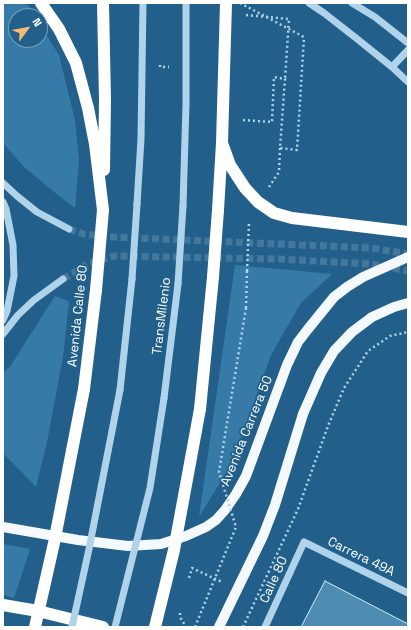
<!DOCTYPE html>
<html>
<head>
<meta charset="utf-8">
<style>
	body { margin:0 }
	#map { position:relative; width:411px; height:630px; overflow:hidden; background:#22608b; font-family:"Space Grotesk",sans-serif }
	canvas { display:block }
	.frame { position:absolute; inset:0; border:4px solid #fff; pointer-events:none }
	.north { position:absolute; left:8px; top:8px; width:40px; height:40px; box-sizing:border-box; background:#22608b; border:1px solid #7aa0b9; border-radius:50%; rotate:58deg; font-size:11px; font-weight:700; line-height:16px; text-align:center; color:#fff }
	.north::after { content:''; display:block; margin:auto; width:14px; height:18px; background:#f7bc71; clip-path:polygon(50% 0,100% 100%,50% 72%,0 100%) }
</style>
</head>
<body>
<div id="map">
<canvas width="411" height="630"></canvas>
<div class="frame"></div>
<div class="north">N</div>
</div>
<script>
const c = document.querySelector('canvas').getContext('2d');
c.lineJoin = 'round';
function fill(path, color) {
  c.fillStyle = color;
  c.fill(path, 'evenodd');
}
function shape(rows) {
  const path = new Path2D();
  for (const r of rows) {
    path.moveTo(r[0], r[1]);
    for (let i = 2; i < r.length; i += 2) path.lineTo(r[i], r[i + 1]);
  }
  return path;
}
function strokePath(path, color, width, dash) {
  c.strokeStyle = color;
  c.lineWidth = width;
  c.lineCap = dash ? 'butt' : 'round';
  c.setLineDash(dash || []);
  c.stroke(path);
}
function label(font, color, halo, rows, align = 'center') {
  c.font = font + ' "Space Grotesk",sans-serif';
  c.lineWidth = 3.5;
  c.setLineDash([]);
  c.textBaseline = 'middle';
  c.strokeStyle = halo;
  c.fillStyle = color;
  for (const [text, x, y, turn = 0] of rows) {
    c.save();
    c.translate(x, y);
    c.rotate((+turn || 0) * Math.PI / 180);
    c.textAlign = isNaN(turn) ? turn : align;
    if (halo) c.strokeText(text, 0, 0);
    c.fillText(text, 0, 0);
    c.restore();
  }
}
const green = shape([
	[3,3,25,3,29,6,35,16,16,16,16,40,40,40,40,24,59,55,75,120,79,160,75,208,59,196,23,166,3,143],
	[235,265,332,274,301,303,271,355,232,463,199,517],
	[55,296,69,301,63,357,47,442,36,487,3,453,3,374,11,365],
	[3,544,30,549,14,598,3,595]
]);
const building = shape([
	[325,581,408,624,408,627,301,627,325,581]
]);
const minorTunnel = shape([
	[69,229,84,234,113,237,371,248,408,254],
	[63,279,88,264,113,256,279,259,371,264,408,271]
]);
const path = shape([
	[246,15,289,19,285,79],
	[160,65,160,67,169,67],
	[243,120,272,122,274,77,285,79,280,148,297,150,304,37],
	[269,187,279,172,280,148],
	[246,308,247,271],
	[189,578,192,568,222,582],
	[180,613,180,617,186,627],
	[243,627,298,509,328,426,344,388,368,351,390,336,408,332]
]);
const minor = shape([
	[309,3,324,13,356,38,392,67,408,82],
	[352,3,375,17,408,43],
	[392,67,408,50],
	[3,183,17,196,37,212,69,229],
	[3,202,6,209,13,245,14,276,7,311,3,320],
	[137,204,141,139,143,3],
	[183,206,186,104,186,3],
	[3,334,18,315,34,300,63,279],
	[120,390,132,279],
	[164,398,178,284],
	[265,627,304,542,408,593]
]);
const major = shape([
	[303,414,321,373,334,351,352,332,372,317,394,307,408,303],
	[3,527,78,540,128,546,161,544,186,536,206,527,216,520,225,510,236,494,246,476,287,365,298,342,308,329,334,297,347,287,363,277,408,257]
]);
const highway = shape([
	[41,3,59,29,76,63,88,108,95,144,103,210],
	[103,3,105,100,104,170],
	[222,143,230,165,245,188,258,202,274,213,292,218,408,232],
	[218,210,222,143,226,3],
	[84,389,96,290],
	[200,409,213,277],
	[3,605,38,611,103,627]
]);
const pathBridge = shape([
	[240,3,304,37],
	[247,271,249,223],
	[195,627,236,527,219,472,246,308]
]);
const minorBridge = shape([
	[132,279,137,204],
	[178,284,183,206],
	[72,627,89,549,120,390],
	[115,627,150,488,164,398]
]);
const majorBridge = shape([
	[219,627,263,536,275,505,303,414]
]);
const highwayBridge = shape([
	[213,277,218,210],
	[96,290,103,210],
	[35,627,54,543,84,389],
	[155,627,174,550,200,409]
]);
const streetNames = [
	["Avenida Calle 80",78,316,-84],
	["TransMilenio",162,316,-83],
	["Avenida Carrera 50",247,431,-68],
	["Carrera 49A",361,557,26],
	["Calle 80",274,580,-66]
];
fill(green, '#367ba8');
fill(building, '#4f8cb4');
strokePath(building, '#d4eaf8', 1);
strokePath(minorTunnel, '#43789c', 7, [7, 3.5]);
strokePath(path, '#afd3eb', 2.5, [2, 3]);
strokePath(minor, '#afd3eb', 7);
strokePath(major, '#f4f9fe', 10);
strokePath(highway, '#fff', 12);
strokePath(pathBridge, '#afd3eb', 2.5, [2, 3]);
strokePath(minorBridge, '#afd3eb', 7);
strokePath(majorBridge, '#f4f9fe', 10);
strokePath(highwayBridge, '#fff', 12);
label('13px', '#fff', '#22608b', streetNames);
</script>
</body>
</html>
